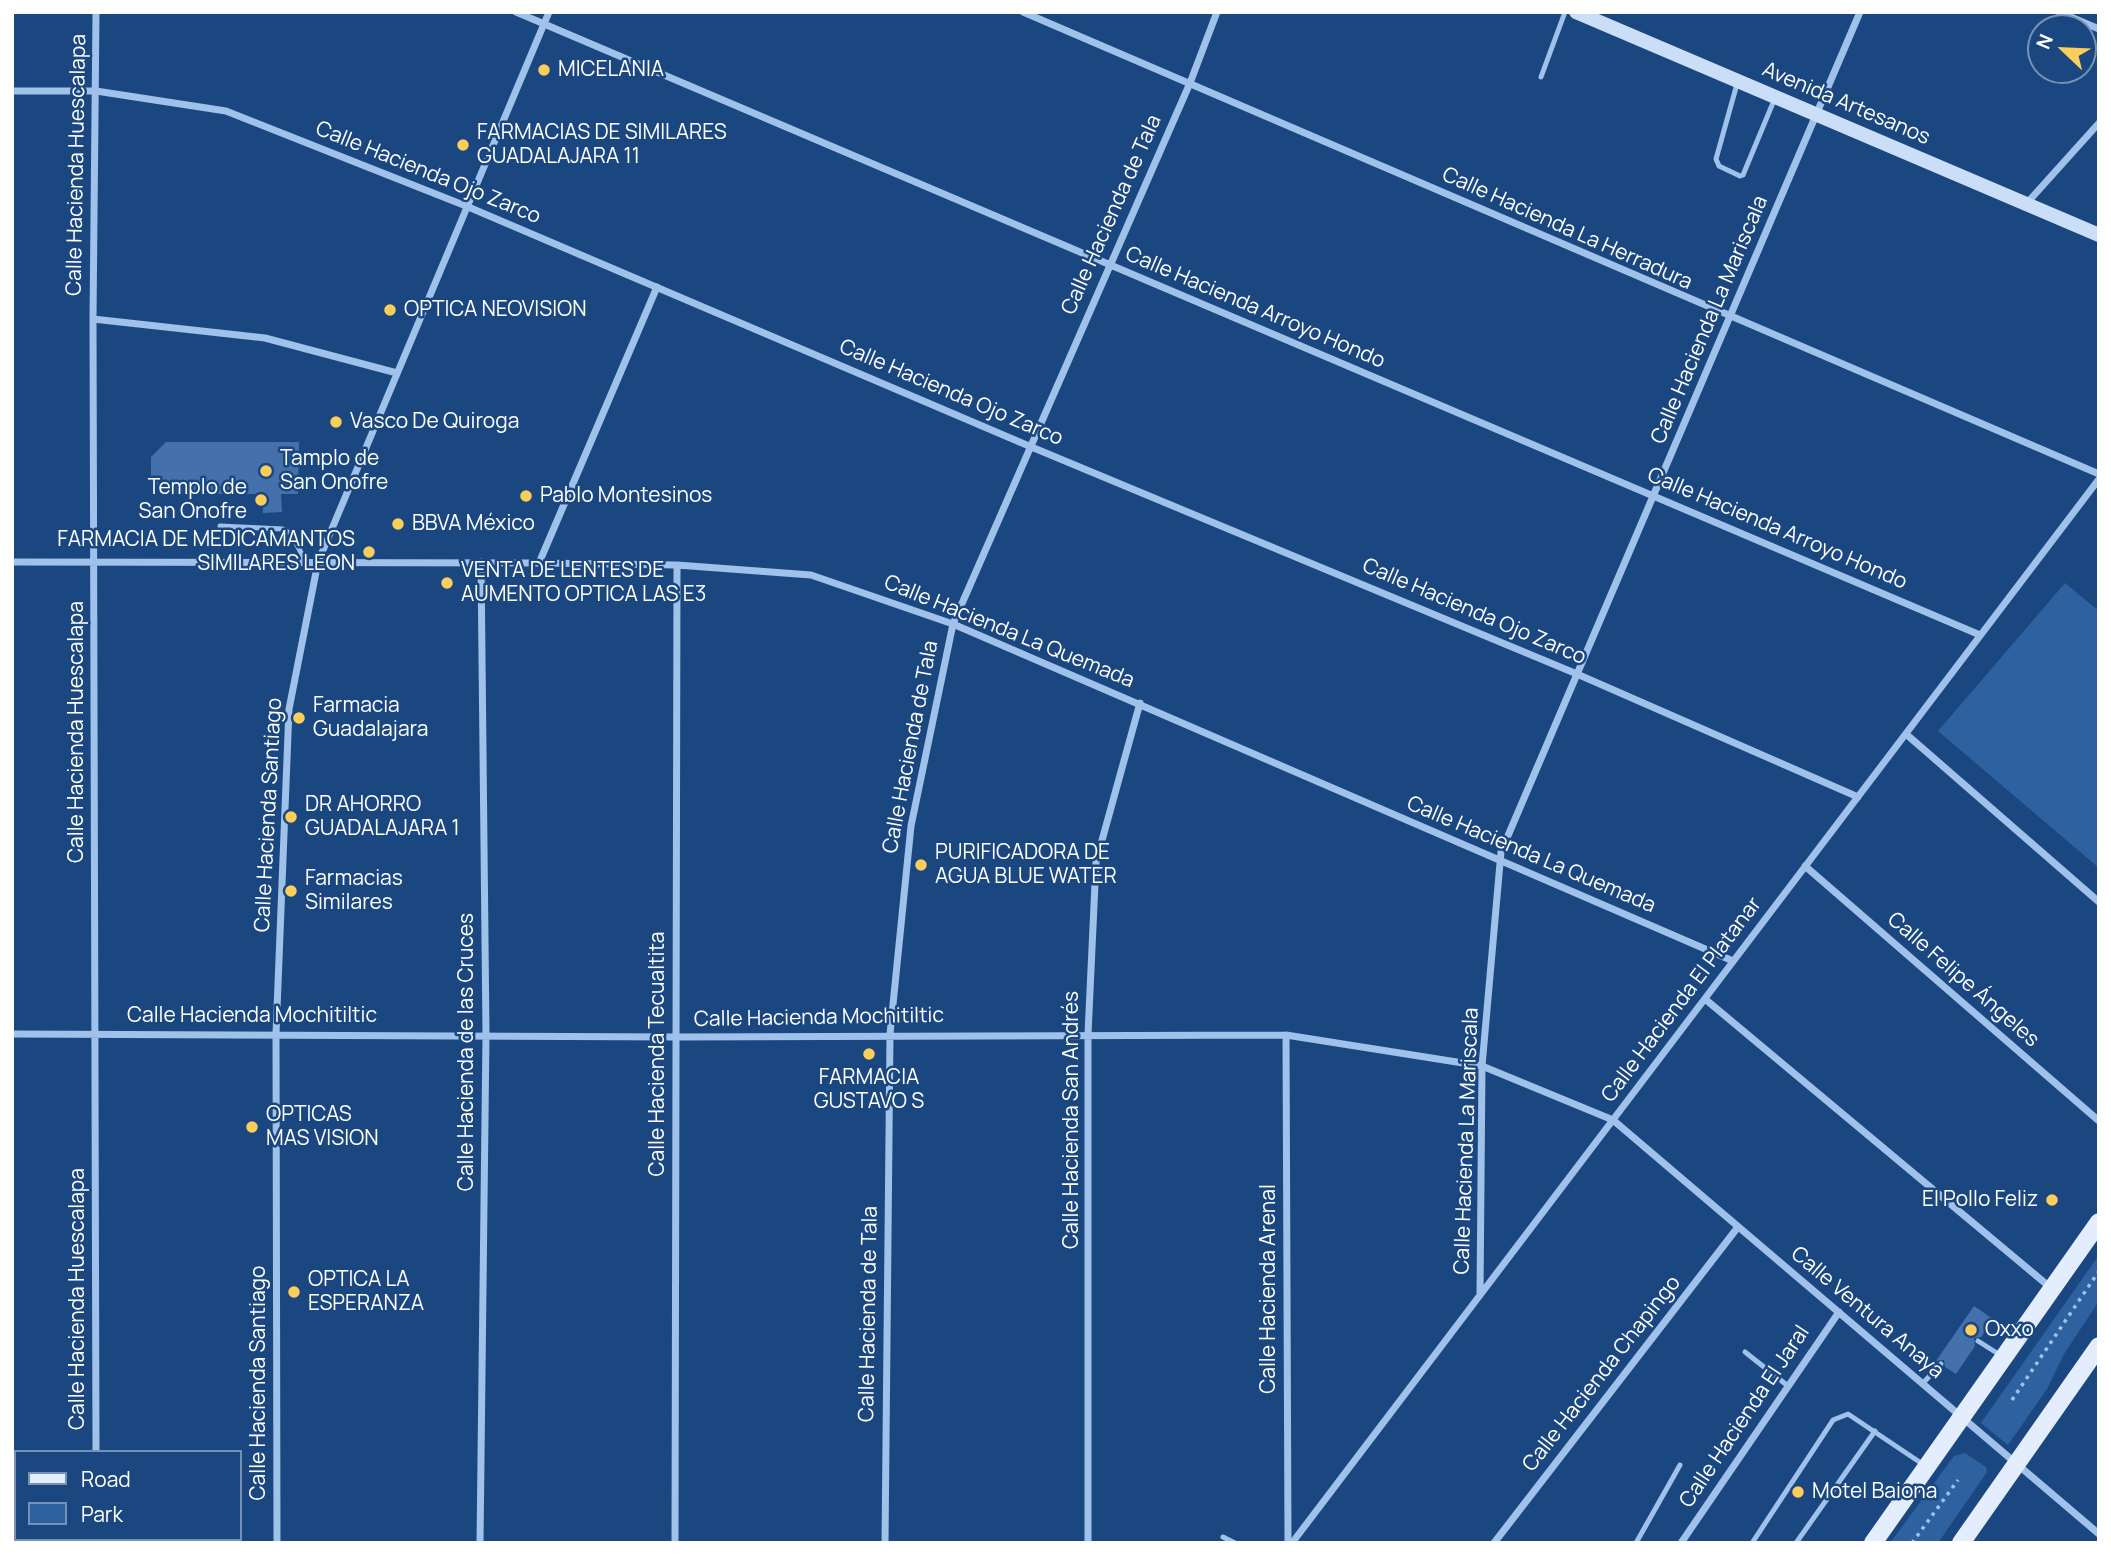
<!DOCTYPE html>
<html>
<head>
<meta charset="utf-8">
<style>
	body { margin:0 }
	#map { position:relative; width:2111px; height:1555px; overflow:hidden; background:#1b4781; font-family:Manrope,sans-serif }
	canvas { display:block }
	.frame { position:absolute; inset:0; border:14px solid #fff; pointer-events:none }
	.legend { position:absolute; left:14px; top:1450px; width:228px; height:91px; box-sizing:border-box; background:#1b4781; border:2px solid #7691b3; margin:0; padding:9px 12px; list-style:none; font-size:21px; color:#fff }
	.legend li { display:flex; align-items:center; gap:14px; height:35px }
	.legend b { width:35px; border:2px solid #7691b3 }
	.north { position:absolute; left:2027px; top:14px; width:70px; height:70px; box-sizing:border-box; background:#1b4781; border:2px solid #7691b3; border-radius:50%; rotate:293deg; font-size:19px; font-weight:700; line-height:28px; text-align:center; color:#fff }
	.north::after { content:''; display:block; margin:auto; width:24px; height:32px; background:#fbce5c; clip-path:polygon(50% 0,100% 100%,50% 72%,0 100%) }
</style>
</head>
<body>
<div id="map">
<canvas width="2111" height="1555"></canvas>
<div class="frame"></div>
<ul class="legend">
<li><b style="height:9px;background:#e3edfe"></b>Road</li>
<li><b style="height:19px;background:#2e61a0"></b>Park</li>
</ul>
<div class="north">N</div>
</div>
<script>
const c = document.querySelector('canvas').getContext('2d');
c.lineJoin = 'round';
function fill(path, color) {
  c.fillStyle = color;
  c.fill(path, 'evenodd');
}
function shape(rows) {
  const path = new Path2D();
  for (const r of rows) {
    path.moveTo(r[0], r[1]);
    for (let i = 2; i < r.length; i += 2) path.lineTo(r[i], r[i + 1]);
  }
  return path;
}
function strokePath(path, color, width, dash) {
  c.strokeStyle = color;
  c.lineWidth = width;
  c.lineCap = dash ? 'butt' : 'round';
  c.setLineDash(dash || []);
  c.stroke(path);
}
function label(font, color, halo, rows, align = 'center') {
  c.font = font + ' Manrope,sans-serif';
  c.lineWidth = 5;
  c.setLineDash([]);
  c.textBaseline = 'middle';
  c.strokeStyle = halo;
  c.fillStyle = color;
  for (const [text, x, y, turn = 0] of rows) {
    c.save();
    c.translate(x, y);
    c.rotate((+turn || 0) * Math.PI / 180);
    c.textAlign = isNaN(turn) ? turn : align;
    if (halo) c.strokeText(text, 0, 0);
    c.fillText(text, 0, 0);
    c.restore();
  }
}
const green = shape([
	[2065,583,2099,611,2099,868,1938,731],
	[2099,1255,2099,1301,2064,1354,2047,1389,2008,1445,1981,1423],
	[1965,1453,1986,1467,1987,1472,1938,1543,1890,1543,1954,1456]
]);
const building = shape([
	[166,442,299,442,298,494,281,494,282,512,263,513,263,494,166,494,151,481,151,457],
	[1974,1306,1993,1319,1981,1337,1974,1338,1975,1346,1956,1374,1945,1367,1944,1360,1936,1361]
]);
const path = shape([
	[2012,1400,2099,1271],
	[1912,1543,1958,1480]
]);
const service = shape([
	[1541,77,1565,12],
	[1737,84,1716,159,1719,166,1740,176,1743,175,1775,98],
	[220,526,283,529,291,534,306,562],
	[1978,1341,2000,1355],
	[1745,1352,1788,1386],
	[1923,1383,1941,1364],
	[1223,1537,1235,1543],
	[1636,1543,1680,1465],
	[1752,1543,1833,1420,1848,1414,1924,1465],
	[1796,1543,1875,1431]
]);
const minor = shape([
	[96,12,93,319,96,1452],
	[516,12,1980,635],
	[1023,12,2099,474],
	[2059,12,2099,29],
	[12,91,96,91,226,111,466,206,1029,446,1577,674,1858,797],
	[2027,203,2099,123],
	[93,319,265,338,397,373],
	[12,562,539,563,677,565,811,575,953,624,1733,961],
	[539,563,657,287],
	[1906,734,2099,902],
	[1805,866,2099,1121],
	[1705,999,2051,1288],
	[12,1034,676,1037,1286,1035,1482,1066,1613,1120,2099,1534],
	[1286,1035,1288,1543],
	[1480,1295,1482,1066,1501,852,1860,12],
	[96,1539,96,1543],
	[277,1543,276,1034,289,709,318,562,549,12],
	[480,1543,486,1034,481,562],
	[675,1543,677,565],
	[885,1543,890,1034,911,826,953,624,1190,83,1217,12],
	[1088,1543,1088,1034,1096,862,1140,703],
	[1292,1543,2099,479],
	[1494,1543,1738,1227],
	[1681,1543,1839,1312]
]);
const secondary = shape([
	[1576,12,2099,235]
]);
const primary = shape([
	[1873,1543,2099,1222],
	[1961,1543,2099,1346]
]);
const markers = [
	[544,70,7,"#fbce5c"],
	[463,145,7,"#fbce5c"],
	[390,310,7,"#fbce5c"],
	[336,422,7,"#fbce5c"],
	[266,471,7,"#fbce5c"],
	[526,496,7,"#fbce5c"],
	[261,500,7,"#fbce5c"],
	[398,524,7,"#fbce5c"],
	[369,552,7,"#fbce5c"],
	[447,583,7,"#fbce5c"],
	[299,718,7,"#fbce5c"],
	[291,817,7,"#fbce5c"],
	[921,865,7,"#fbce5c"],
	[291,891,7,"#fbce5c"],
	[869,1054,7,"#fbce5c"],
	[252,1127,7,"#fbce5c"],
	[2052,1200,7,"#fbce5c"],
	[294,1292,7,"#fbce5c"],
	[1971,1330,7,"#fbce5c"],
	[1798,1492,7,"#fbce5c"]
];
const poiNames = [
	["MICELANIA",558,70],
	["FARMACIAS DE SIMILARES",477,133],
	["GUADALAJARA 11",477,157],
	["OPTICA NEOVISION",404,310],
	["Vasco De Quiroga",350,422],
	["Tamplo de",280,459],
	["San Onofre",280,483],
	["Templo de",247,488,"right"],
	["San Onofre",247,512,"right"],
	["Pablo Montesinos",540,496],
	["BBVA México",412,524],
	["FARMACIA DE MEDICAMANTOS",355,540,"right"],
	["SIMILARES LEON",355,564,"right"],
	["VENTA DE LENTES DE",461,571],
	["AUMENTO OPTICA LAS E3",461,595],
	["Farmacia",313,706],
	["Guadalajara",313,730],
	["DR AHORRO",305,805],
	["GUADALAJARA 1",305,829],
	["PURIFICADORA DE",935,853],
	["AGUA BLUE WATER",935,877],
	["Farmacias",305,879],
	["Similares",305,903],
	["FARMACIA",869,1078,"center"],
	["GUSTAVO S",869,1102,"center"],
	["OPTICAS",266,1115],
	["MAS VISION",266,1139],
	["El Pollo Feliz",2038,1200,"right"],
	["OPTICA LA",308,1280],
	["ESPERANZA",308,1304],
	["Oxxo",1985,1330],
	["Motel Baiona",1812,1492]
];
const streetNames = [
	["Avenida Artesanos",1846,104,23],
	["Calle Hacienda Huescalapa",77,165,-89],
	["Calle Hacienda Ojo Zarco",428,173,22],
	["Calle Hacienda de Tala",1112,215,-66],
	["Calle Hacienda La Herradura",1567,229,24],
	["Calle Hacienda Arroyo Hondo",1255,308,23],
	["Calle Hacienda La Mariscala",1710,320,-67],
	["Calle Hacienda Ojo Zarco",951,393,23],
	["Calle Hacienda Arroyo Hondo",1777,529,23],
	["Calle Hacienda Ojo Zarco",1474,612,23],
	["Calle Hacienda La Quemada",1009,632,22],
	["Calle Hacienda Huescalapa",77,732,-90],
	["Calle Hacienda de Tala",911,747,-79],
	["Calle Hacienda Santiago",269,815,-87],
	["Calle Hacienda La Quemada",1531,855,23],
	["Calle Felipe Ángeles",1963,980,41],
	["Calle Hacienda El Platanar",1682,1000,-53],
	["Calle Hacienda Mochitiltic",252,1016],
	["Calle Hacienda Mochitiltic",819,1018,-1],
	["Calle Hacienda de las Cruces",467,1052,-90],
	["Calle Hacienda Tecualtita",658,1054,-90],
	["Calle Hacienda San Andrés",1072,1120,-90],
	["Calle Hacienda La Mariscala",1467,1141,-88],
	["Calle Hacienda Arenal",1269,1289,-90],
	["Calle Hacienda Huescalapa",78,1299,-90],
	["Calle Ventura Anaya",1867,1313,40],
	["Calle Hacienda de Tala",869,1314,-89],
	["Calle Hacienda Chapingo",1602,1374,-52],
	["Calle Hacienda Santiago",259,1383,-90],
	["Calle Hacienda El Jaral",1745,1417,-56]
];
fill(green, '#2e61a0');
fill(building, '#4471ab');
strokePath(path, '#9fc1ea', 3.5, [3.5, 5]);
strokePath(service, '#9fc1ea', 5);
strokePath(minor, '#9fc1ea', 7);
strokePath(secondary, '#cbdef7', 14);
strokePath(primary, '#e3edfe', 18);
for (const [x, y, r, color] of markers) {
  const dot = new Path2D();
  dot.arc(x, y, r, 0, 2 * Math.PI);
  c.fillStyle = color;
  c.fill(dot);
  strokePath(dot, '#1b4781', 2.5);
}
label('21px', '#fff', '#1b4781', poiNames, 'left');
label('21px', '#fff', '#1b4781', streetNames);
</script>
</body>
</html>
